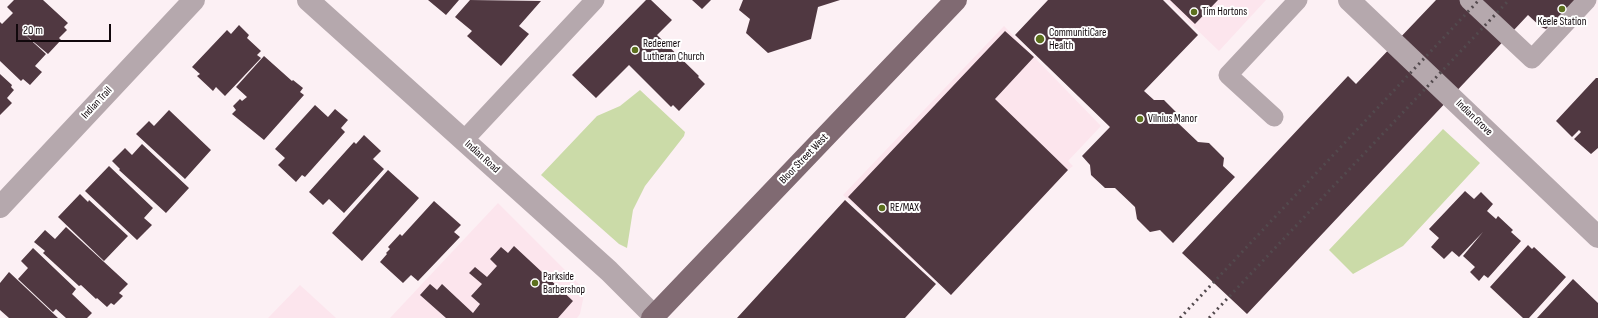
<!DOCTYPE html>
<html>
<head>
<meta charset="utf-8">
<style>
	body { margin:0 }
	#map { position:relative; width:1598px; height:318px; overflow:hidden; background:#fcf0f4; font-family:"Sofia Sans Condensed",sans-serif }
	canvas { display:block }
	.scale { position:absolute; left:16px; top:24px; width:95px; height:18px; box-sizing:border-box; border:2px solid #11080c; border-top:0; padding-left:5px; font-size:12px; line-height:14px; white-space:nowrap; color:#11080c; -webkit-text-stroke:3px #fff; paint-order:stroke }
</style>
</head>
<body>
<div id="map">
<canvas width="1598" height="318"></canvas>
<div class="scale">20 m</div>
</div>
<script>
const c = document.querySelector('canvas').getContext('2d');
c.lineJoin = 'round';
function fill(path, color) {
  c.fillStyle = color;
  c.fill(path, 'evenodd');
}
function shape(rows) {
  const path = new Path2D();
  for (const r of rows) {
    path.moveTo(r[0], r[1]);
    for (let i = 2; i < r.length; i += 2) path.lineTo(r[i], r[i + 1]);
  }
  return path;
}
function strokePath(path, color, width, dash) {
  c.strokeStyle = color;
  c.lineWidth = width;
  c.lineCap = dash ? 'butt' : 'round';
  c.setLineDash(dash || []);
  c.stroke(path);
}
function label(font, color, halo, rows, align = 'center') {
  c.font = font + ' "Sofia Sans Condensed",sans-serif';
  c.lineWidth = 4;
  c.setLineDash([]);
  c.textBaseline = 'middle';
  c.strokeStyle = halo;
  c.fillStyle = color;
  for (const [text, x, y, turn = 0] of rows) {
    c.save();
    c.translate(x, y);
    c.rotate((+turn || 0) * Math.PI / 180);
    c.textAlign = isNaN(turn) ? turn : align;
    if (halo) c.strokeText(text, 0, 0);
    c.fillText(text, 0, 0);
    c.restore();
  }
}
const built = shape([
	[1166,0,1266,0,1219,51],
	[1004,26,1101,126,1068,161,1073,166,1068,170,951,295,843,195],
	[498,203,585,290,580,314,577,318,390,318],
	[300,285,336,318,268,318]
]);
const green = shape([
	[640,90,685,132,684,136,645,186,633,210,627,248,619,244,541,175,597,116,620,106],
	[1443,129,1480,163,1403,246,1353,274,1329,250]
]);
const building = shape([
	[14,0,43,0,68,23,64,27,67,30,59,38,61,40,48,54,23,33,46,54,35,66,42,72,30,85,23,79,21,81,0,61,0,22,2,24,13,13,7,7],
	[428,0,459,0,446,15],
	[470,0,541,1,519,26,529,34,501,66,467,36,472,31,455,17],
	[646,0,651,0,672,20,657,35,699,76,698,77,705,84,679,111,673,105,671,107,629,65,596,98,572,75],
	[692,0,711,0,702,9],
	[743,0,840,0,818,7,811,39,768,53,746,33,750,19,739,10],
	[1048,0,1163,0,1198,35,1144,91,1154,100,1164,100,1178,114,1178,123,1198,142,1209,143,1224,158,1223,166,1235,177,1173,243,1160,230,1150,232,1137,219,1135,207,1115,188,1105,188,1091,175,1090,165,1082,156,1110,127,1015,35],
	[1170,0,1218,0,1195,24],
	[1436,0,1576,0,1546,29,1541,27,1528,15,1247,314,1182,253,1348,76,1356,84],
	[239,25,249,35,247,38,261,51,257,55,261,58,225,96,216,87,213,91,197,76,200,74,192,67,227,30,231,34],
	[1005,31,1034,57,995,99,1068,170,951,295,848,197],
	[264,56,292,81,293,80,303,88,300,92,304,95,264,140,232,114,236,110,233,106,240,99,242,101,247,97,236,87],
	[0,74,12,85,11,87,14,90,7,98,12,103,0,115],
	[1596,78,1598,78,1598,148,1591,154,1574,139,1581,132,1579,130,1572,137,1556,121],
	[315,105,328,117,335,109,348,120,341,128,345,132,305,177,302,175,296,182,278,165,285,158,275,149],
	[169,110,211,150,185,179,136,134,149,121,154,126],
	[364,135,381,151,373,159,384,169,344,213,329,199,323,205,309,192,354,142,356,144],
	[142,144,189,188,166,213,119,170,120,169,112,161,125,148,132,155],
	[109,166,153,208,144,218,152,225,137,240,85,191],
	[388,170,419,198,362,261,332,233],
	[1465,191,1474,199,1481,192,1493,204,1487,211,1496,219,1498,216,1513,230,1511,232,1521,241,1488,278,1484,275,1479,281,1470,272,1475,267,1463,256,1483,232,1459,257,1452,251,1444,259,1431,247,1439,238,1429,229],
	[80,194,88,202,89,200,128,236,104,261,58,217],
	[845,200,936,284,905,318,737,318],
	[434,201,461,225,454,232,460,237,418,281,411,275,403,283,380,262,387,254,386,253,390,249,388,247,400,234,402,236],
	[66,227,128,284,119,293,123,296,114,305,111,303,107,307,97,298,96,299,81,285,79,286,43,253,45,251,34,242,45,230,55,239],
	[1528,245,1532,249,1534,247,1566,277,1529,318,1523,318,1490,287],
	[514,246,573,301,558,318,446,318,420,295,430,284,437,290,442,284,473,313,480,304,471,296,482,284,469,273,475,267,487,277,497,266,490,259,501,247,508,253],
	[33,248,76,289,72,294,92,313,87,318,66,318,56,309,53,312,18,279,28,268,21,261],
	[9,272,58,318,9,318,0,310,0,283],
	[1573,279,1598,303,1598,318,1537,318]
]);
const service = shape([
	[1469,0,1532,59,1587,0],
	[1274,117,1228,75,1298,0],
	[464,140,595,0]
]);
const minor = shape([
	[308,0,609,271,654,316],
	[1349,0,1598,237],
	[0,207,194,0]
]);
const primary = shape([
	[652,318,956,0]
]);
const rail = shape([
	[1180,318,1479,0],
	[1209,318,1509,0]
]);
const markers = [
	[1562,9,4,"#5c701e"],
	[1194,12,4,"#5c701e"],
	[1040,39,5,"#5c701e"],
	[635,50,4,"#5c701e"],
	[1140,119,4,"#5c701e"],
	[882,208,4,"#5c701e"],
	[535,283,4,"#5c701e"]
];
const poiNames = [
	["Tim Hortons",1202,12],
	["Keele Station",1562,22,"center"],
	["CommunitiCare",1049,33],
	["Health",1049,46],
	["Redeemer",643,44],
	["Lutheran Church",643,57],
	["Vilnius Manor",1148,119],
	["RE/MAX",890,208],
	["Parkside",543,277],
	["Barbershop",543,290]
];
const streetNames = [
	["Indian Trail",97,103,-47],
	["Indian Grove",1474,118,44],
	["Indian Road",482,157,42],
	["Bloor Street West",804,159,-46]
];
fill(built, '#fce5ed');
fill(green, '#cbdba8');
fill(building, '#503841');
strokePath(service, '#b5a8ad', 19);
strokePath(minor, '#b5a8ad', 22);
strokePath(primary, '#806a72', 22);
strokePath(rail, '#534a4e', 3, [2, 4]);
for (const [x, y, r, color] of markers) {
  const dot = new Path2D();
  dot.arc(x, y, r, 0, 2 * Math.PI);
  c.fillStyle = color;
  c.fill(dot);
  strokePath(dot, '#fff', 1.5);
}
label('11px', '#11080c', '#fff', poiNames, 'left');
label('11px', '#11080c', '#fff', streetNames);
</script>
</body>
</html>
